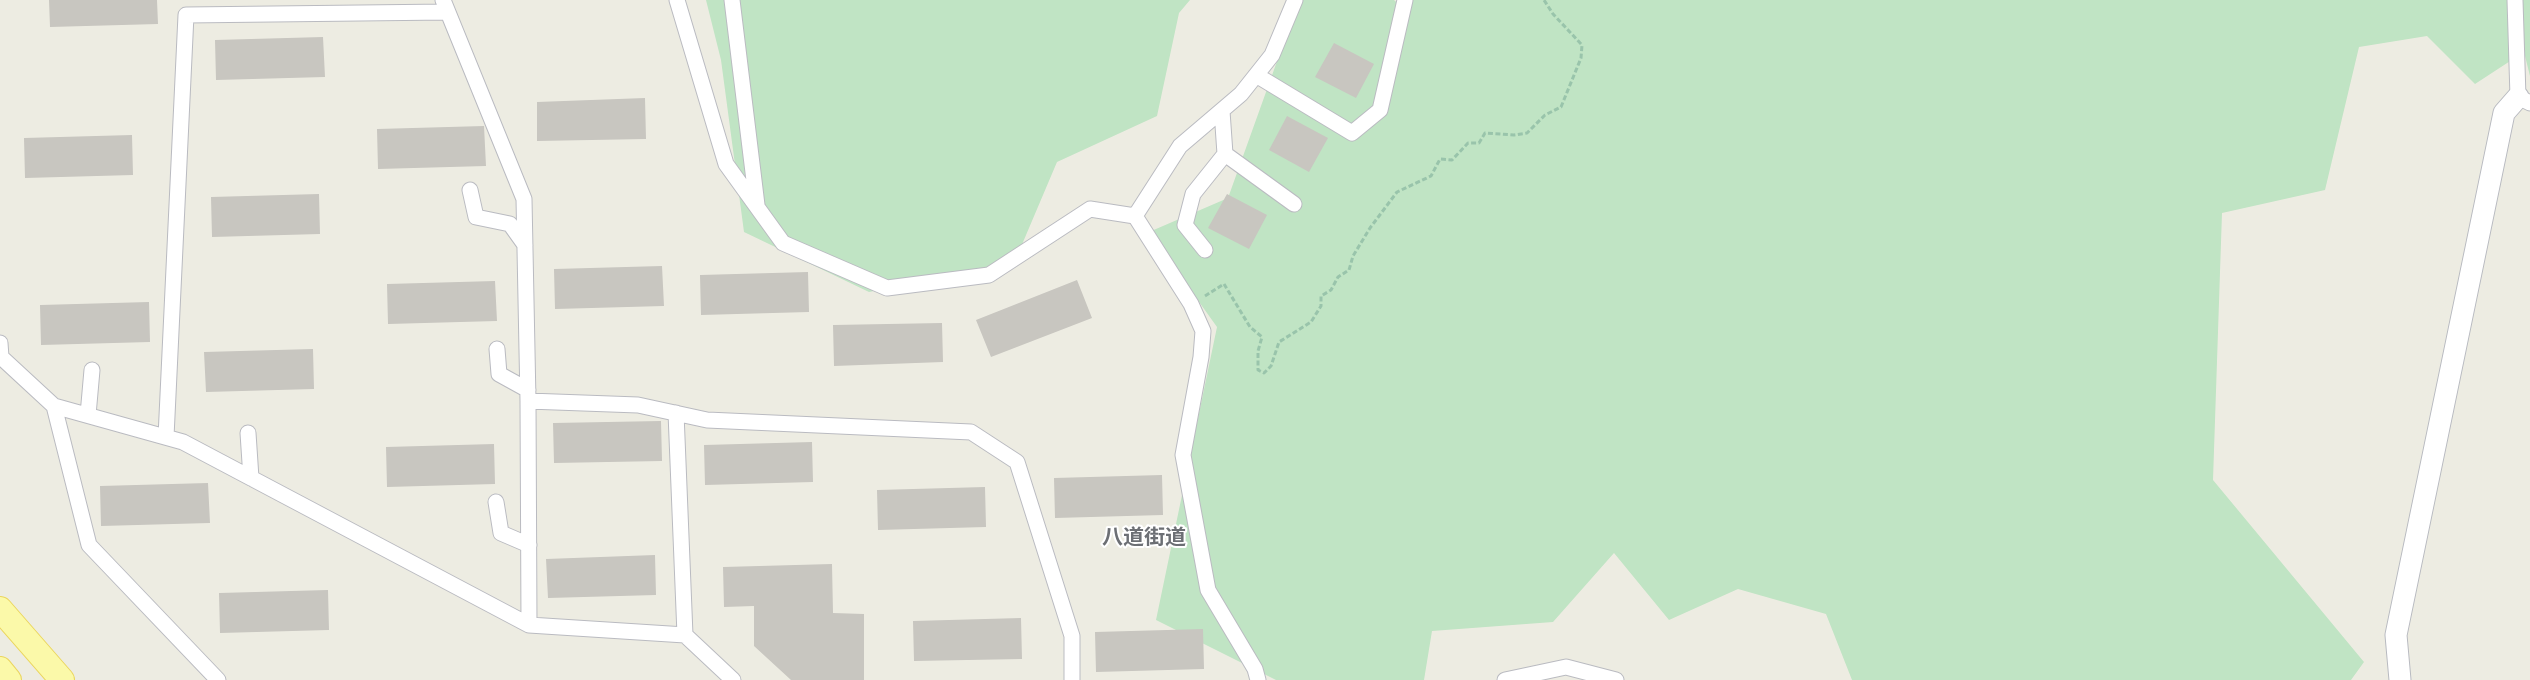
<!DOCTYPE html>
<html>
<head>
<meta charset="utf-8">
<style>
	body { margin:0 }
	canvas { display:block; background:#edece2 }
</style>
</head>
<body>
<canvas width="2530" height="680"></canvas>
<script>
const c = document.querySelector('canvas').getContext('2d');
c.lineJoin = 'round';
function fill(path, color) {
  c.fillStyle = color;
  c.fill(path, 'evenodd');
}
function shape(rows) {
  const path = new Path2D();
  for (const r of rows) {
    path.moveTo(r[0], r[1]);
    for (let i = 2; i < r.length; i += 2) path.lineTo(r[i], r[i + 1]);
  }
  return path;
}
function strokePath(path, color, width, dash) {
  c.strokeStyle = color;
  c.lineWidth = width;
  c.lineCap = dash ? 'butt' : 'round';
  c.setLineDash(dash || []);
  c.stroke(path);
}
function label(font, color, halo, rows, align = 'center') {
  c.font = font + ' "PT Sans","Noto Sans SC",sans-serif';
  c.lineWidth = 4;
  c.setLineDash([]);
  c.textBaseline = 'middle';
  c.strokeStyle = halo;
  c.fillStyle = color;
  for (const [text, x, y, turn = 0] of rows) {
    c.save();
    c.translate(x, y);
    c.rotate((+turn || 0) * Math.PI / 180);
    c.textAlign = isNaN(turn) ? turn : align;
    if (halo) c.strokeText(text, 0, 0);
    c.fillText(text, 0, 0);
    c.restore();
  }
}
const green = shape([
	[706,0,1190,0,1179,13,1157,116,1057,162,1015,261,869,292,744,232,721,60],
	[1299,0,1394,0,1409,14,1413,0,2530,0,2530,76,2524,52,2475,84,2427,36,2359,47,2325,190,2222,213,2213,480,2364,662,2351,680,1852,680,1826,614,1738,589,1669,620,1614,553,1553,622,1432,631,1424,680,1276,680,1156,620,1217,327,1149,232,1228,198]
]);
const building = shape([
	[49,0,157,0,158,24,50,27],
	[323,37,325,77,216,80,215,40],
	[1334,43,1374,64,1356,98,1315,77],
	[645,98,646,139,537,141,537,102],
	[1287,116,1328,138,1309,172,1269,150],
	[484,126,486,166,378,169,377,129],
	[132,135,133,175,25,178,24,138],
	[319,194,320,234,212,237,211,197],
	[1227,194,1267,215,1249,249,1208,228],
	[662,266,664,306,555,309,554,269],
	[808,272,809,312,701,315,700,275],
	[1077,280,1092,318,991,357,976,320],
	[495,281,497,321,388,324,387,284],
	[149,302,150,342,41,345,40,305],
	[942,323,943,362,834,366,833,325],
	[313,349,314,389,206,392,204,352],
	[661,421,662,461,554,463,553,423],
	[812,442,813,482,705,485,704,445],
	[494,444,495,484,387,487,386,447],
	[1162,475,1163,515,1055,518,1054,478],
	[208,483,210,523,101,526,100,486],
	[985,487,986,527,878,530,877,490],
	[655,555,656,595,548,598,546,559],
	[832,564,833,613,864,614,864,680,791,680,754,646,754,606,724,607,723,567],
	[328,590,329,630,220,633,219,593],
	[1021,618,1022,659,914,661,913,621],
	[1203,629,1204,669,1096,672,1095,632]
]);
const path = shape([
	[1205,296,1224,284,1250,327,1262,337,1258,351,1258,370,1264,373,1271,366,1279,342,1311,322,1321,306,1321,296,1331,290,1338,277,1349,270,1353,256,1370,228,1397,192,1431,176,1440,159,1452,160,1468,143,1479,143,1485,133,1514,135,1527,133,1545,115,1561,107,1581,58,1582,45,1553,14,1544,0]
]);
const street = shape([
	[443,0,524,199,528,401,638,405,707,420,971,432,1017,462,1072,636,1072,680],
	[677,0,726,164,783,243,887,288,989,275,1090,209,1135,216,1191,304,1203,331,1201,357,1183,455,1208,590,1255,669,1258,680],
	[732,0,757,205],
	[2515,0,2518,97,2530,103],
	[1256,75,1352,133,1380,110,1405,0],
	[1222,111,1225,154,1294,204],
	[470,190,476,217,510,224,525,245],
	[1135,216,1180,146,1241,94,1272,55,1295,0],
	[1205,250,1185,225,1193,194,1225,154],
	[0,343,1,357,54,406,183,442,529,625,685,635,733,680],
	[497,349,499,374,528,390],
	[528,401,529,625],
	[54,406,89,545,218,680],
	[676,413,685,635],
	[88,415,92,370],
	[248,433,251,478],
	[166,437,186,15,447,12],
	[496,502,501,533,529,545],
	[1505,680,1566,667,1616,680]
]);
const secondary = shape([
	[2400,680,2396,635,2504,113,2518,97]
]);
const primary = shape([
	[0,609,62,680],
	[0,669,9,680]
]);
const districtNames = [
	["八道街道",1144,538]
];
fill(green, '#c0e4c4');
fill(building, '#c8c6c0');
strokePath(street, '#babbc1', 17);
strokePath(secondary, '#b8bac0', 23);
strokePath(primary, '#ebd65e', 26);
strokePath(path, '#99c4ab', 3, [5, 2.5]);
strokePath(street, '#fff', 15);
strokePath(secondary, '#fff', 21);
strokePath(primary, '#fbf9a9', 24);
label('bold 21px', '#6c6f74', '#fff', districtNames);
</script>
</body>
</html>
